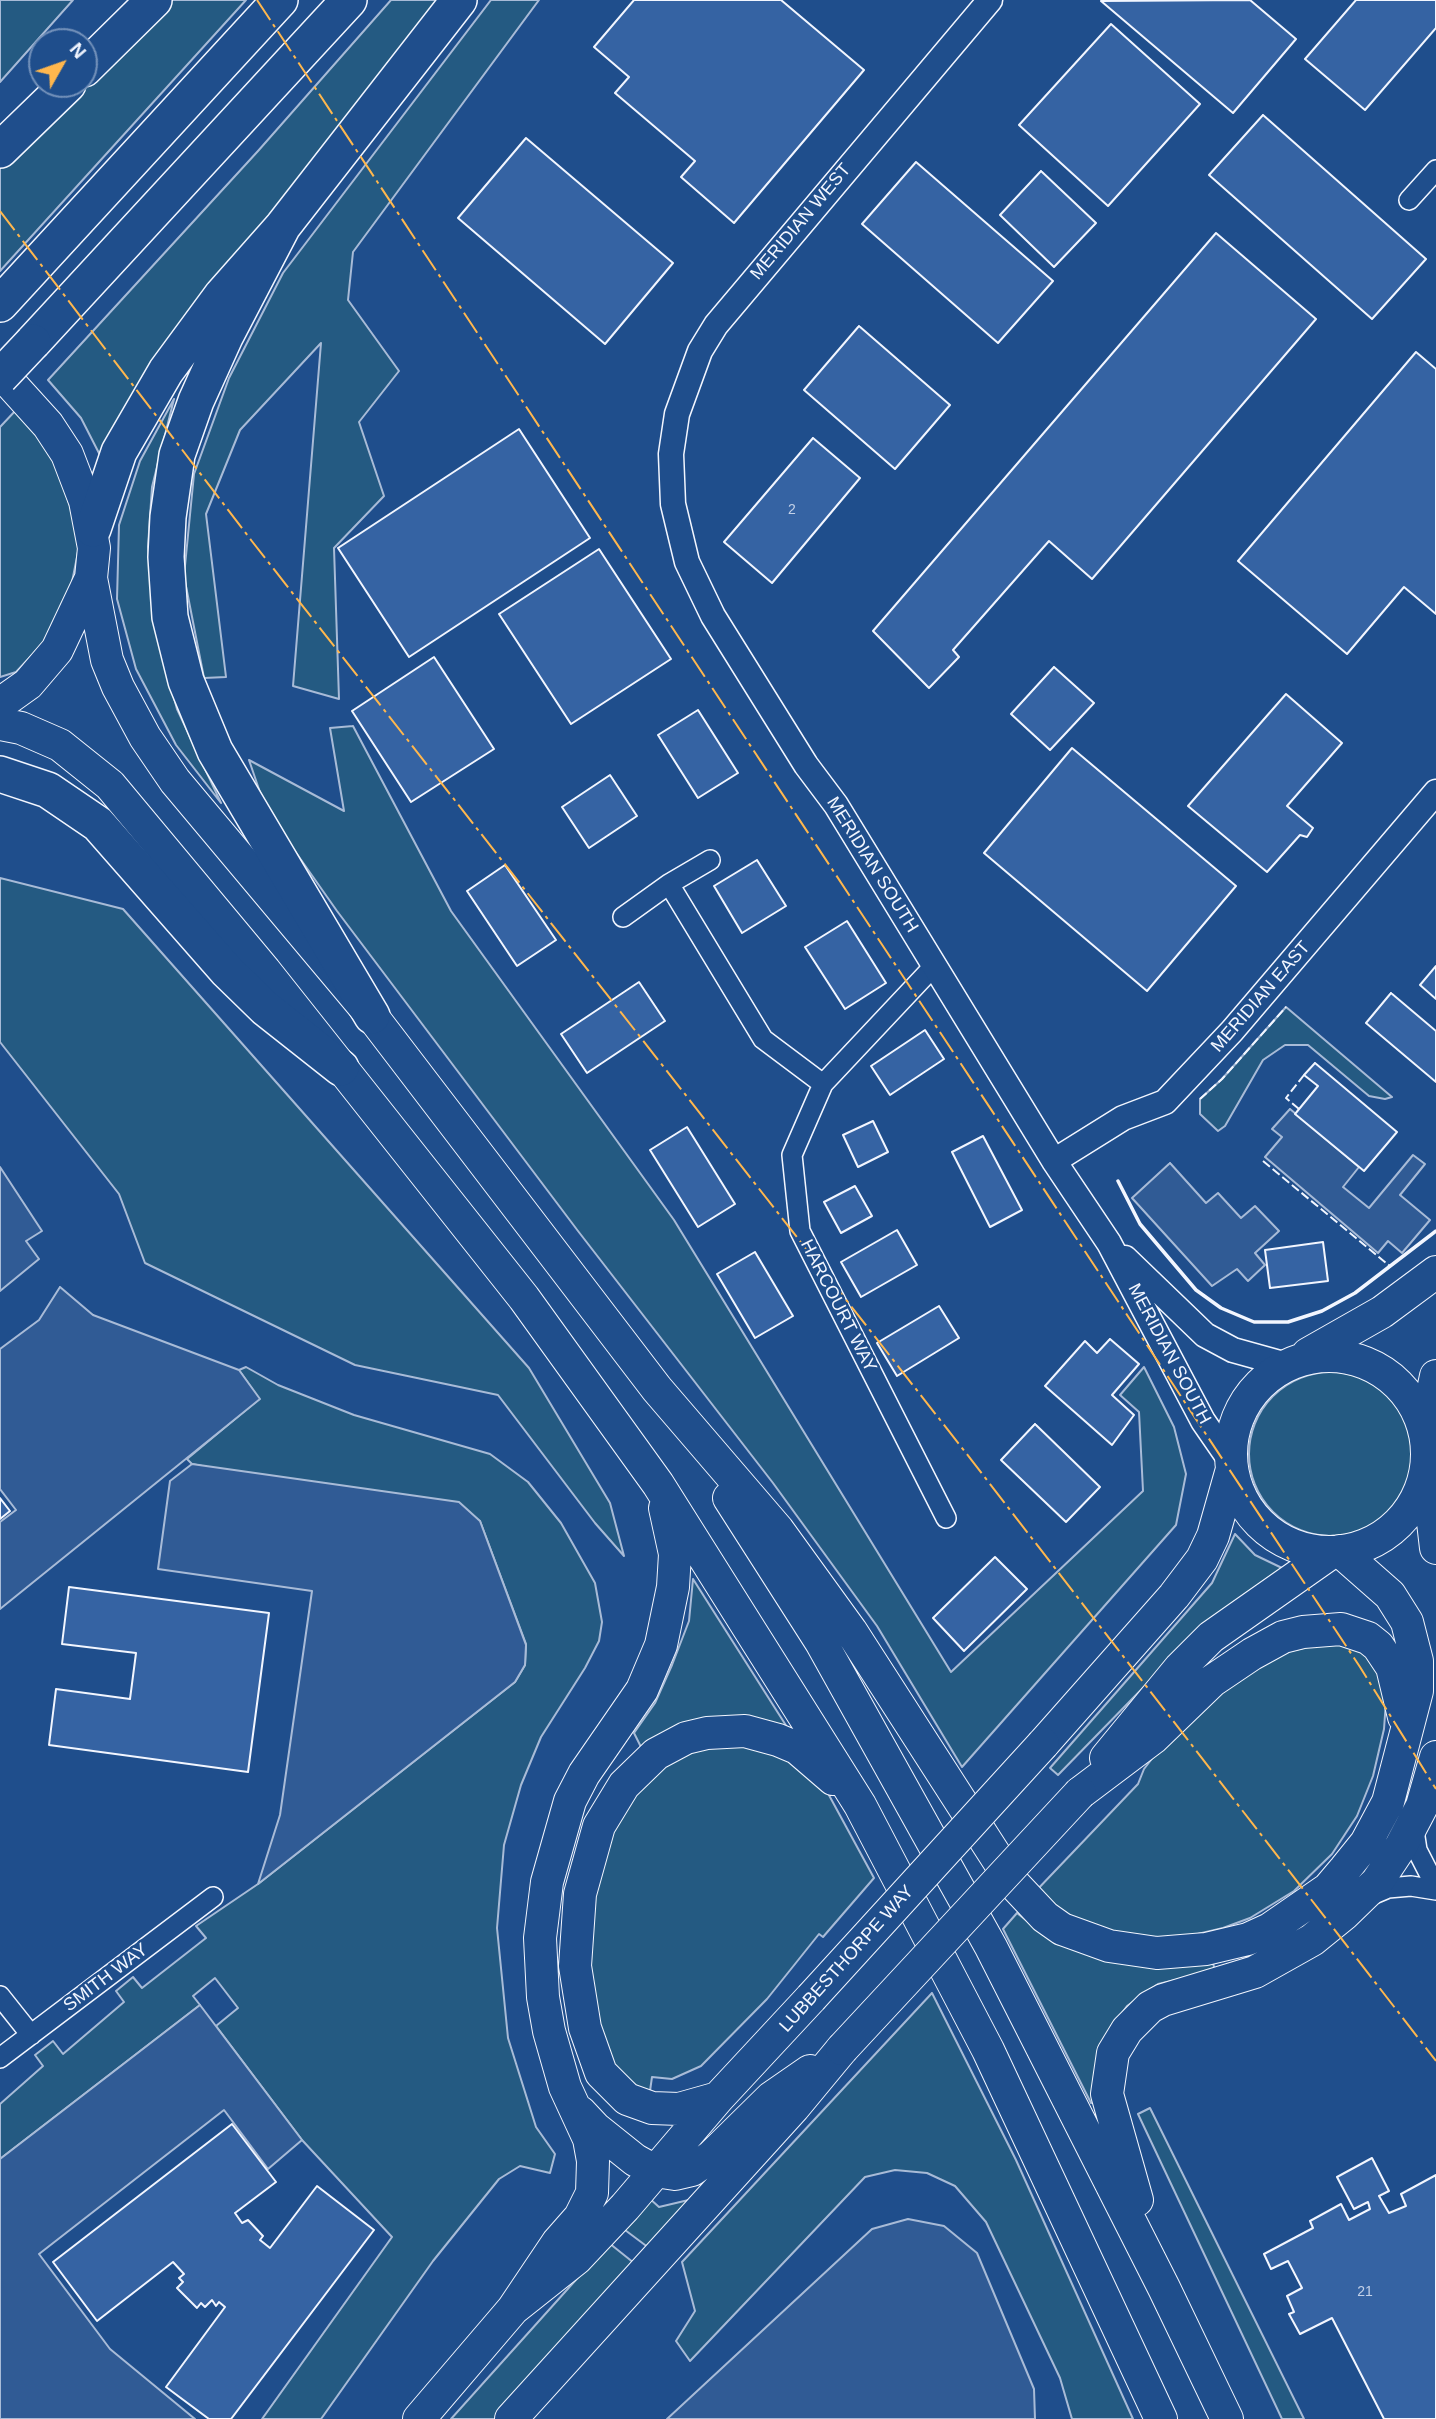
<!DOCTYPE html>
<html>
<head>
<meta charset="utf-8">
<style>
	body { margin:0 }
	#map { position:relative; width:1436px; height:2419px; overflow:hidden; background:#1f4e8c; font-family:Arial,sans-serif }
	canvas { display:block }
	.north { position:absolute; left:28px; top:28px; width:70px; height:70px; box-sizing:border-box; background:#1f4e8c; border:2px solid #7391ba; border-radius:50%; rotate:50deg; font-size:19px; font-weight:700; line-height:28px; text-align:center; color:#f2f6ff }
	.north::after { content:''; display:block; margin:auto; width:24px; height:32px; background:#ffb74d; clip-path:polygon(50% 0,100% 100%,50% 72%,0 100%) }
</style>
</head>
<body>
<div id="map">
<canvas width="1436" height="2419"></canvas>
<div class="north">N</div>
</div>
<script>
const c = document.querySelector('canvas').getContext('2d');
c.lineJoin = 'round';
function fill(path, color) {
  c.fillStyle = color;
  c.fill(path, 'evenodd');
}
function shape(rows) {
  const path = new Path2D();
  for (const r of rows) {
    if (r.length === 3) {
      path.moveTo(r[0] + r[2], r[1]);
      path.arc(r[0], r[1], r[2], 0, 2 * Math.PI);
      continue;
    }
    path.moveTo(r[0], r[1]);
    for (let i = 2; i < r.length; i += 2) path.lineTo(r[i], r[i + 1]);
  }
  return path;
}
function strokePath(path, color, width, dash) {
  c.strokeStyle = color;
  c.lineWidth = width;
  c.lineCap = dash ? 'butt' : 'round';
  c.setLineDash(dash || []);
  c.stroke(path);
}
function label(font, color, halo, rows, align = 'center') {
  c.font = font + ' Arial,sans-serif';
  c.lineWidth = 5;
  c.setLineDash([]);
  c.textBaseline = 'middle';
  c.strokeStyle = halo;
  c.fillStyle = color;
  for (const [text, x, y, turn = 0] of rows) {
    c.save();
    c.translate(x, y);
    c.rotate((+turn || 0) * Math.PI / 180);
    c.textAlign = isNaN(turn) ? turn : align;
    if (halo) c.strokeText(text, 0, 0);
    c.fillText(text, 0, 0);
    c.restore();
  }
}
const green = shape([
	[0,0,73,0,0,82,0,0],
	[170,0,246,0,0,271,0,166,170,0],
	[391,0,439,0,103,461,81,418,48,380,258,151,391,0],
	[491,0,539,0,353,252,348,300,399,371,359,422,384,496,334,548,339,699,293,686,321,343,240,430,206,514,226,677,204,678,184,576,194,474,229,378,283,273,491,0],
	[174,399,152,487,148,547,155,628,177,709,221,803,176,745,136,669,117,599,119,525,140,461,174,399],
	[17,409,48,443,78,529,78,552,69,597,48,638,16,672,0,677,0,427,17,409],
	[353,726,451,911,674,1220,951,1672,1143,1491,1139,1412,1120,1395,1144,1367,1174,1427,1186,1474,1176,1525,962,1767,877,1626,773,1483,578,1231,337,911,266,810,249,760,344,811,330,728,353,726],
	[0,878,123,909,529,1368,610,1503,624,1556,595,1523,498,1395,355,1365,145,1263,119,1194,0,1042,0,878],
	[1286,1007,1392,1097,1385,1099,1369,1096,1308,1045,1285,1045,1263,1060,1225,1126,1218,1131,1200,1114,1200,1099,1222,1079,1286,1007],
	[246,1367,278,1385,354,1415,490,1454,528,1482,561,1523,595,1583,602,1622,599,1641,585,1668,541,1737,521,1785,504,1845,497,1928,508,2038,536,2127,555,2154,550,2173,520,2166,499,2179,433,2261,321,2419,262,2419,392,2237,302,2140,216,2026,238,2008,215,1978,193,1996,200,2005,0,2159,0,2104,43,2066,35,2055,53,2041,63,2054,124,2002,116,1991,133,1977,142,1988,206,1938,196,1926,258,1884,515,1682,525,1665,526,1644,480,1521,192,1464,187,1459,259,1399,239,1370,246,1367],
	[1331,1454,82],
	[1235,1534,1255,1555,1282,1568,1211,1618,1058,1775,1050,1768,1212,1583,1235,1534],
	[693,1579,787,1727,751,1719,708,1717,670,1730,643,1751,634,1733,655,1703,672,1665,689,1621,693,1579],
	[1333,1641,1354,1646,1374,1660,1386,1701,1384,1729,1373,1776,1357,1816,1332,1854,1294,1891,1250,1918,1223,1928,1189,1936,1148,1938,1089,1927,1034,1893,1138,1784,1144,1769,1168,1738,1261,1658,1333,1641],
	[727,1742,781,1754,824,1786,874,1878,823,1937,819,1934,767,1999,701,2066,672,2079,652,2077,650,2091,639,2088,611,2064,603,2048,582,1942,610,1827,662,1761,727,1742],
	[1017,1913,1056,1944,1139,1963,1213,1963,1215,1971,1158,1984,1127,2006,1110,2030,1094,2102,1091,2103,1003,1929,1017,1913],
	[932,1993,1016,2160,1133,2419,1072,2419,1060,2378,986,2222,955,2186,927,2173,895,2170,865,2177,690,2361,676,2341,695,2311,682,2262,932,1993],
	[1150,2108,1304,2419,1282,2419,1138,2114,1150,2108],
	[649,2198,659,2207,697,2198,649,2248,621,2227,649,2198],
	[609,2243,639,2267,497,2419,451,2419,609,2243]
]);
const parking = shape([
	[1290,1109,1359,1167,1343,1187,1369,1208,1413,1155,1425,1164,1400,1195,1430,1220,1402,1253,1388,1241,1378,1253,1265,1157,1282,1137,1272,1129,1290,1109],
	[1170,1163,1206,1203,1218,1193,1241,1218,1255,1206,1279,1231,1255,1253,1265,1265,1248,1281,1237,1269,1212,1286,1132,1198,1170,1163],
	[0,1167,42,1231,26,1241,39,1259,0,1291,0,1167],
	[60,1287,93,1315,239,1370,260,1399,0,1609,0,1522,16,1510,0,1489,0,1349,39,1320,60,1287],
	[192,1464,459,1502,480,1521,526,1645,525,1665,515,1682,258,1884,280,1815,312,1591,158,1569,170,1481,192,1464],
	[200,2005,302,2140,268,2169,224,2110,39,2254,110,2349,195,2419,0,2419,0,2159,200,2005],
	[908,2219,944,2226,977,2253,1034,2389,1035,2419,667,2419,872,2229,908,2219]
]);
const building = shape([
	[634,0,781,0,864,70,734,223,681,177,695,161,615,93,629,77,594,47,634,0],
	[1250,0,1296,39,1233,113,1101,1,1250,0],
	[1356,0,1436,0,1436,28,1365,110,1305,59,1356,0],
	[1111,24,1200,104,1108,206,1019,125,1111,24],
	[1263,115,1426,259,1372,319,1209,175,1263,115],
	[526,138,673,263,605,344,458,218,526,138],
	[916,162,1053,281,998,343,862,224,916,162],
	[1041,171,1096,223,1054,267,1000,215,1041,171],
	[1216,233,1316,319,1092,579,1049,541,953,650,959,657,929,688,873,631,1216,233],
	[859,326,950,405,895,469,804,390,859,326],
	[1416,352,1436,369,1436,614,1404,587,1347,654,1238,561,1416,352],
	[519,429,590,538,409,657,338,548,519,429],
	[813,438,860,478,772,583,724,542,813,438],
	[599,549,671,659,571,724,499,614,599,549],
	[434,657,494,749,411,802,352,711,434,657],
	[1054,667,1094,703,1050,750,1011,714,1054,667],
	[1286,694,1342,743,1287,806,1313,828,1307,837,1300,835,1267,872,1188,806,1286,694],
	[698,710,738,773,698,798,658,735,698,710],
	[1072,748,1236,886,1147,991,984,853,1072,748],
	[610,775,637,816,589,848,562,807,610,775],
	[757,860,786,906,742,933,714,886,757,860],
	[505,865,556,940,517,966,467,891,505,865],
	[847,921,886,983,845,1009,805,947,847,921],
	[1436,966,1436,999,1420,985,1436,966],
	[639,982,665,1021,587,1073,561,1034,639,982],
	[1391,993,1436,1031,1436,1082,1366,1023,1391,993],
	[925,1030,944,1059,890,1095,871,1066,925,1030],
	[1315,1063,1397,1132,1364,1171,1295,1114,1318,1086,1304,1075,1315,1063],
	[873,1121,888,1152,858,1167,843,1135,873,1121],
	[687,1127,735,1204,698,1227,650,1150,687,1127],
	[983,1136,1022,1210,990,1227,952,1152,983,1136],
	[855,1186,872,1216,841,1233,824,1202,855,1186],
	[897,1230,917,1265,861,1297,841,1262,897,1230],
	[1323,1242,1328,1281,1270,1288,1265,1250,1323,1242],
	[755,1252,793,1316,755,1338,717,1274,755,1252],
	[939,1306,959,1338,897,1376,877,1343,939,1306],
	[1110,1339,1139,1364,1112,1395,1134,1415,1112,1445,1045,1386,1085,1341,1097,1353,1110,1339],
	[1035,1424,1100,1487,1066,1522,1001,1460,1035,1424],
	[0,1498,10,1511,0,1519,0,1498],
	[995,1557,1027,1589,964,1651,933,1618,995,1557],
	[69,1587,269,1613,248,1772,49,1745,56,1689,130,1699,136,1653,62,1644,69,1587],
	[232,2124,276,2182,235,2213,242,2223,248,2220,263,2236,260,2240,270,2248,317,2186,374,2230,231,2419,209,2419,166,2387,225,2307,219,2302,216,2306,212,2300,205,2307,201,2303,197,2308,177,2288,183,2282,179,2278,184,2274,173,2262,97,2321,53,2262,232,2124],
	[1372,2158,1389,2191,1379,2196,1389,2213,1406,2206,1401,2194,1436,2175,1436,2419,1384,2419,1332,2318,1300,2334,1289,2314,1294,2312,1287,2296,1302,2288,1288,2261,1271,2269,1264,2254,1313,2228,1310,2221,1341,2204,1349,2220,1370,2209,1368,2202,1354,2209,1337,2177,1372,2158]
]);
const minor = shape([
	[1409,200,1436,170],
	[669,884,763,1039,823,1084],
	[623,917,669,884,710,860],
	[934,966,823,1084,792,1155,800,1231,946,1518],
	[1413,1824,1417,1850,1436,1887],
	[1369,1896,1388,1888,1411,1886,1436,1890],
	[0,1996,31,2035],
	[0,2058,213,1897]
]);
const tertiary = shape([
	[990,0,716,325,700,351,677,414,671,454,673,504,687,562,713,616,806,765,836,805,1054,1161,1109,1243,1203,1421,1232,1463],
	[1054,1161,1123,1118,1165,1102,1232,1031,1436,792],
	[1125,1258,1205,1335,1233,1350,1287,1365]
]);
const trunk = shape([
	[0,372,48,425,67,454,85,501,94,548,91,578,57,650,28,684,0,704],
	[91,578,107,660,118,687,145,737,175,781,372,1016,657,1389,778,1530,851,1631,1013,1883,1045,1917,1062,1929,1109,1946,1157,1953,1206,1949,1248,1939,1270,1929,1328,1889,1345,1869,1366,1843,1388,1802,1417,1691,1417,1661,1407,1622,1390,1595,1340,1551],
	[0,724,21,728,60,745,110,785,265,971,524,1298,658,1484,860,1805,988,2050,1161,2419],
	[1308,1354,1382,1312,1436,1272],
	[1329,1454,98],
	[1427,1437,1427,1419,1436,1376],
	[1427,1471,1436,1548],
	[729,1498,821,1642,991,1947,1164,2288,1227,2419],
	[1043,1744,1174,1596,1202,1559,1213,1536,1232,1469],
	[1106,1758,1180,1668,1211,1637,1332,1552],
	[1080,1793,1153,1738,1212,1681,1252,1654,1283,1637,1303,1632,1341,1629,1368,1638,1378,1646,1392,1667,1404,1717],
	[718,2098,679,2109,652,2108,627,2099,601,2073,585,2028,575,1966,580,1894,599,1826,624,1785,656,1754,686,1738,707,1733,745,1731,778,1740,797,1748,833,1779],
	[580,2112,595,2128,635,2160,655,2171,675,2174,692,2170,712,2156,771,2098,810,2071],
	[1137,2200,1107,2094,1113,2053,1127,2030,1150,2007,1163,2000,1255,1972,1312,1940,1344,1914,1377,1882,1401,1846,1422,1806,1436,1757],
	[513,2309,558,2242,580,2217,592,2193,593,2161,589,2139,565,2087,549,2031,543,1997,540,1938,547,1882,570,1801,584,1774,642,1690,661,1645,673,1587,675,1554,665,1508],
	[419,2419,513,2309,576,2259,625,2207,718,2098,811,1998],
	[511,2419,794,2107,842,2049]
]);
const motorway = shape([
	[84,69,154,0],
	[0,150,68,84],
	[283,226,225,337,196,401,177,455,168,517,166,557,170,617,186,681,215,751,372,1016],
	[0,304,280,0],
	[33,342,349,0],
	[93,529,119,452,166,371,222,295,283,226,459,0],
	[0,774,48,790,98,824,227,971,265,1008,341,1068]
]);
const trunkBridge = shape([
	[811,1998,1043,1744],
	[842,2049,1080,1793]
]);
const motorwayBridge = shape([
	[0,377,33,342]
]);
const fence = shape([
	[1200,1099,1222,1079,1286,1007],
	[1299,1109,1286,1098,1304,1075],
	[1263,1161,1391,1267]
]);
const wall = shape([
	[1118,1181,1140,1224,1196,1290,1221,1308,1254,1322,1288,1322,1322,1311,1355,1293,1436,1231]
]);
const power = shape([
	[257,0,1360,1667,1436,1789],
	[0,211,251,540,966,1453,1436,2061]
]);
const numberNames = [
	["2",792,510],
	["21",1365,2292]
];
const streetNames = [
	["MERIDIAN WEST",801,222,-50],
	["MERIDIAN SOUTH",872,865,58],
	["MERIDIAN EAST",1261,997,-49],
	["HARCOURT WAY",838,1306,63],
	["MERIDIAN SOUTH",1169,1354,62],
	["LUBBESTHORPE WAY",847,1959,-48],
	["SMITH WAY",106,1978,-37]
];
fill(green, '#245a82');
strokePath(green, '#a8bbd7', 2);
fill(parking, '#305b95');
strokePath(parking, '#a8bbd7', 2);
fill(building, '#3563a3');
strokePath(building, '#f2f6ff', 2);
strokePath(minor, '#f2f6ff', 22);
strokePath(tertiary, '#f2f6ff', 27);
strokePath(trunk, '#f2f6ff', 34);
strokePath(motorway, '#f2f6ff', 38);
strokePath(minor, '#1f4e8c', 19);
strokePath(tertiary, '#1f4e8c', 24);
strokePath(trunk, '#1f4e8c', 32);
strokePath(motorway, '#1f4e8c', 35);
strokePath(trunkBridge, '#f2f6ff', 34, []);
strokePath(motorwayBridge, '#f2f6ff', 38, []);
strokePath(trunkBridge, '#1f4e8c', 32);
strokePath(motorwayBridge, '#1f4e8c', 35);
strokePath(fence, '#f2f6ff', 2, [9, 3.5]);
strokePath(wall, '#f2f6ff', 3.5);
strokePath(power, '#ffb74d', 2, [24, 5, 3.5, 5]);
label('14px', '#c3d1e8', null, numberNames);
label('18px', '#f2f6ff', '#1f4e8c', streetNames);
</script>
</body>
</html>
